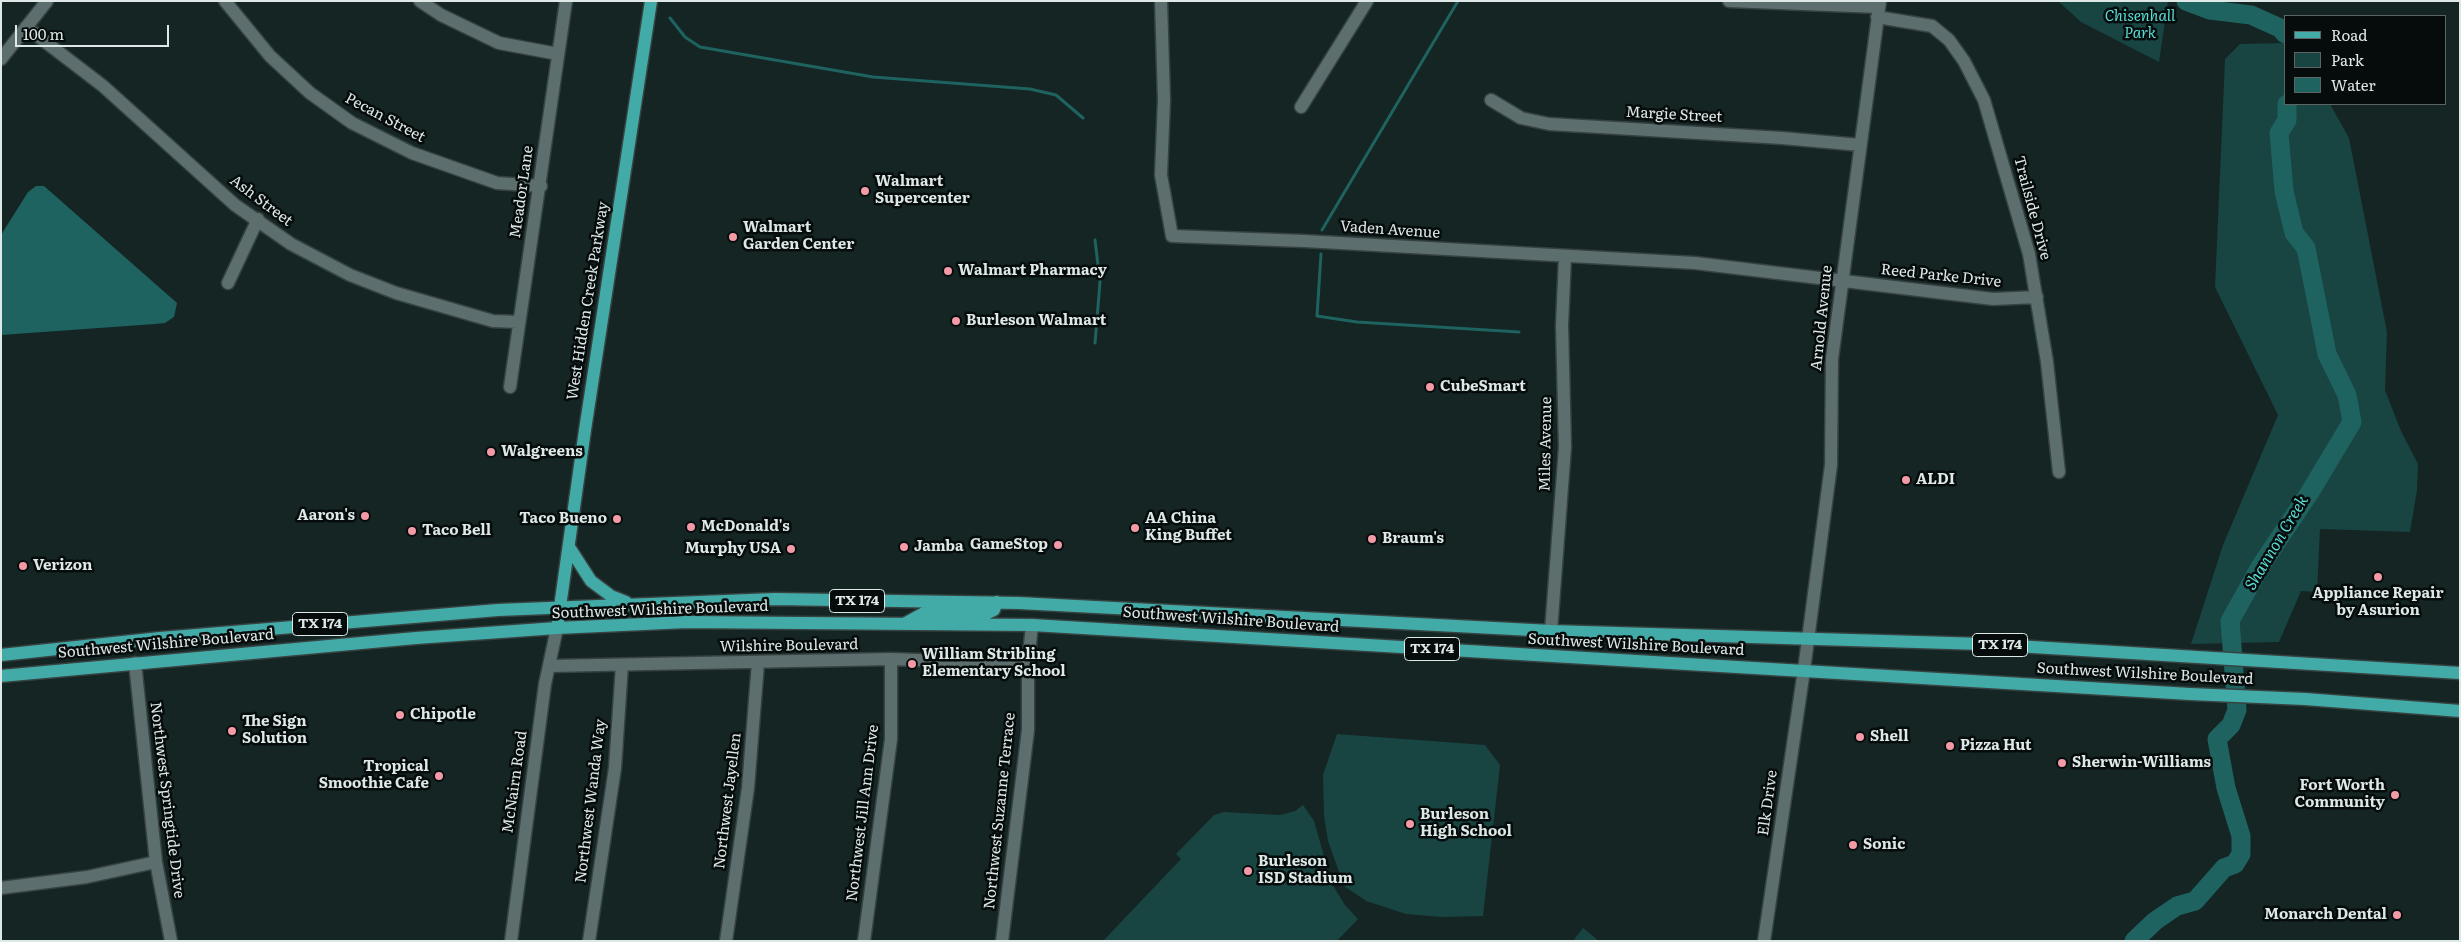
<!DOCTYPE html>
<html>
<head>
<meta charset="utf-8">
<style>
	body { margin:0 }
	#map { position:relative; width:2461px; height:942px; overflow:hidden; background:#142524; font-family:Literata,serif }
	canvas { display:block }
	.frame { position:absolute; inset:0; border:2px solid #dde8e7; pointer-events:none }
	.legend { position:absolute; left:2284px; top:15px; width:162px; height:90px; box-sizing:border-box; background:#060c0c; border:1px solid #5c6464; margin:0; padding:6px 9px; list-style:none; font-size:15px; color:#dde8e7 }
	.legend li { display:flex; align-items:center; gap:10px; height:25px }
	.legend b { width:25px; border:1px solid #5c6464 }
	.scale { position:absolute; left:15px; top:25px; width:154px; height:22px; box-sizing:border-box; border:2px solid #dde8e7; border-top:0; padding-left:6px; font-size:15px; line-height:18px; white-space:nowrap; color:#dde8e7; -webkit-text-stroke:4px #060c0c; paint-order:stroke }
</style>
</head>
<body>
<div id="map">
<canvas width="2461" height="942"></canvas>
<div class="frame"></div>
<ul class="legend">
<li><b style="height:6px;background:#43aba7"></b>Road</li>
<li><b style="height:14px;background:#184442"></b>Park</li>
<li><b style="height:14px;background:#1e6360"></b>Water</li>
</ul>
<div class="scale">100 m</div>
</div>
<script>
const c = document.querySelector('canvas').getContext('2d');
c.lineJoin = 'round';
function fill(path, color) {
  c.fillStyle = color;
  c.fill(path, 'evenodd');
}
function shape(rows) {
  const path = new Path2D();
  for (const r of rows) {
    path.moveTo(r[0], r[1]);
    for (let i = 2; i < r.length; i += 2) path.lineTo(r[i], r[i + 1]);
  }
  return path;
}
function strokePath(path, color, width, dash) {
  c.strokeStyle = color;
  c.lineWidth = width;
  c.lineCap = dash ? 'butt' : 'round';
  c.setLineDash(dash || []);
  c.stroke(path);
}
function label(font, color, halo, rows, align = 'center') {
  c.font = font + ' Literata,serif';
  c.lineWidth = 5;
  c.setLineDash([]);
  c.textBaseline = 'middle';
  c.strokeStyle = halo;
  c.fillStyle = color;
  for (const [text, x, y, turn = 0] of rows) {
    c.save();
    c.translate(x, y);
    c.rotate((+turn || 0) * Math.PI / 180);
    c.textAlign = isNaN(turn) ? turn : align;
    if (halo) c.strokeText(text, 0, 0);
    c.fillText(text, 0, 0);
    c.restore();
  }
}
const green = shape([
	[2058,1,2168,1,2159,62,2081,22],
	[2285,43,2285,104,2330,104,2349,138,2387,332,2385,390,2401,431,2418,464,2417,490,2410,532,2320,529,2317,592,2301,591,2279,642,2191,644,2223,545,2278,415,2215,287,2225,59,2240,44],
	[1337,734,1485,745,1500,765,1483,916,1441,917,1406,914,1366,901,1344,886,1328,841,1324,816,1323,775],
	[1303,805,1314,821,1332,884,1345,905,1358,919,1337,941,1103,941,1181,859,1176,854,1214,815,1224,812,1280,815,1295,811],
	[1583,928,1599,941,1573,941]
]);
const water = shape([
	[36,186,44,186,177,303,174,317,165,323,155,324,1,335,1,235,28,192]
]);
const stream = shape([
	[670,18,685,37,700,47,873,77,1030,89,1056,95,1083,118],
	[1322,230,1458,1],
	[1095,240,1100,282,1095,343],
	[1321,254,1317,316,1357,322,1519,332]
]);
const river = shape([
	[2186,1,2210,10,2251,15,2280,28,2285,34],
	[2134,941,2155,921,2177,906,2195,901,2224,868,2235,864,2241,854,2241,836,2226,788,2217,739,2231,725,2237,710,2230,621,2260,567,2310,492,2352,422,2347,395,2327,354,2306,248,2294,233,2284,191,2279,133,2287,120,2287,104]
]);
const minor = shape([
	[225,1,270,56,310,93,352,123,412,153,497,183,541,186],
	[420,1,441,15,499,43,558,54],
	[1161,1,1164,100,1161,175,1172,236,1304,241,1695,263,1993,299,2037,297],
	[1729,1,1879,7],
	[1877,17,1932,26,1949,40,1964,61,1984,100,2029,254,2047,362,2059,472],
	[26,27,103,86,235,205,291,244,350,275,396,293,493,321,519,322],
	[1,59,47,1],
	[1491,100,1521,118,1549,124,1782,138,1860,145],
	[1301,107,1367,1],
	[228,283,258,219],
	[510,387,566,1],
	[1551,631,1565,447,1562,325,1565,257],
	[135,663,156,862,171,941],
	[550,666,891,659,1028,664],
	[1,888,87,877,156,862],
	[511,941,545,684,557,628],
	[589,941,615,768,622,665],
	[726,941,748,788,758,663],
	[864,941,891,739,891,659],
	[1002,941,1028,730,1028,664,1032,625],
	[1764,941,1804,670,1831,465,1832,359,1880,1]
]);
const major = shape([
	[569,547,591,581,611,596,626,602],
	[904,624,924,613,986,614,994,610,997,602],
	[557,628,585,430,651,1],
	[1,655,160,638,498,610,775,599,1019,603,1551,631,1983,644,2460,673],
	[1,676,416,638,557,628,687,622,1032,625,2190,694,2305,699,2460,711]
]);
const markers = [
	[865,191,5,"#f39aa7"],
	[733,237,5,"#f39aa7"],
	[948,271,5,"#f39aa7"],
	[956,321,5,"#f39aa7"],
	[1430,387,5,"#f39aa7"],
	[491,452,5,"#f39aa7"],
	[1906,480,5,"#f39aa7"],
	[365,516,5,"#f39aa7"],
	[617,519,5,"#f39aa7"],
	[691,527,5,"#f39aa7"],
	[1135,528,5,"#f39aa7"],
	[412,531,5,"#f39aa7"],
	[1372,539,5,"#f39aa7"],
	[1058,545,5,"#f39aa7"],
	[904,547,5,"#f39aa7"],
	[791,549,5,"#f39aa7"],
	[23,566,5,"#f39aa7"],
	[2378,577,5,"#f39aa7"],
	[912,664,5,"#f39aa7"],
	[400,715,5,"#f39aa7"],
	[232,731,5,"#f39aa7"],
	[1860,737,5,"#f39aa7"],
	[1950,746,5,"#f39aa7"],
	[2062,763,5,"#f39aa7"],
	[439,776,5,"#f39aa7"],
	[2395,795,5,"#f39aa7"],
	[1410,824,5,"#f39aa7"],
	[1853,845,5,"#f39aa7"],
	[1248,871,5,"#f39aa7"],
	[2397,915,5,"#f39aa7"]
];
const shields = [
	[857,601,55],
	[320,624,55],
	[2000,645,55],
	[1432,649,55]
];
const shieldNames = [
	["TX 174",857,601],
	["TX 174",320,624],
	["TX 174",2000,645],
	["TX 174",1432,649]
];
const parkNames = [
	["Chisenhall",2140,17],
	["Park",2140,34]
];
const streetNames = [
	["Margie Street",1674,115,3],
	["Pecan Street",385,118,28],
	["Meador Lane",522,192,-82],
	["Ash Street",261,201,37],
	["Trailside Drive",2032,208,75],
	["Vaden Avenue",1390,230,4],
	["Reed Parke Drive",1941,276,6],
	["West Hidden Creek Parkway",588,301,-81],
	["Arnold Avenue",1822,318,-84],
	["Miles Avenue",1546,444,-89],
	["Southwest Wilshire Boulevard",660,610,-2],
	["Southwest Wilshire Boulevard",1231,620,4],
	["Southwest Wilshire Boulevard",166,644,-5],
	["Southwest Wilshire Boulevard",1636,645,3],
	["Wilshire Boulevard",789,646,-1],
	["Southwest Wilshire Boulevard",2145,674,3],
	["McNairn Road",515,782,-82],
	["Northwest Springtide Drive",167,800,83],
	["Northwest Wanda Way",591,801,-83],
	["Northwest Jayellen",728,801,-83],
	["Elk Drive",1768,803,-82],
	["Northwest Suzanne Terrace",1000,811,-84],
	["Northwest Jill Ann Drive",863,813,-83]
];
const poiNames = [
	["Walmart",875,182],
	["Supercenter",875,199],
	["Walmart",743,228],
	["Garden Center",743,245],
	["Walmart Pharmacy",958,271],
	["Burleson Walmart",966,321],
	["CubeSmart",1440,387],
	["Walgreens",501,452],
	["ALDI",1916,480],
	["Aaron's",355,516,"right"],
	["Taco Bueno",607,519,"right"],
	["AA China",1145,519],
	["King Buffet",1145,536],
	["McDonald's",701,527],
	["Taco Bell",422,531],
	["Braum's",1382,539],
	["GameStop",1048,545,"right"],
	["Jamba",914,547],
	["Murphy USA",781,549,"right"],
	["Verizon",33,566],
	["Appliance Repair",2378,594,"center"],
	["by Asurion",2378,611,"center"],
	["William Stribling",922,655],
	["Elementary School",922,672],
	["Chipotle",410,715],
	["The Sign",242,722],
	["Solution",242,739],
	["Shell",1870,737],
	["Pizza Hut",1960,746],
	["Sherwin-Williams",2072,763],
	["Tropical",429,767,"right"],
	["Smoothie Cafe",429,784,"right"],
	["Fort Worth",2385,786,"right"],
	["Community",2385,803,"right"],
	["Burleson",1420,815],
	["High School",1420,832],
	["Sonic",1863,845],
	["Burleson",1258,862],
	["ISD Stadium",1258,879],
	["Monarch Dental",2387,915,"right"]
];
const waterNames = [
	["Shannon Creek",2277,543,-59]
];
fill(green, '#184442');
fill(water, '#1e6360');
strokePath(stream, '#1e6360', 3);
strokePath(river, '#1e6360', 19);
strokePath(minor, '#364241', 15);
strokePath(major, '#364241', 15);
strokePath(minor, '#5c6e6d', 12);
strokePath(major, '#43aba7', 12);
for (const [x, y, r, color] of markers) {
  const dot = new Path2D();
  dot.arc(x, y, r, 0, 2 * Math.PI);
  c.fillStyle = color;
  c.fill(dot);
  strokePath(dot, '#060c0c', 2);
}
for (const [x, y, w] of shields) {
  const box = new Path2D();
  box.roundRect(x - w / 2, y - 11.5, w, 23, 4);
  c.fillStyle = '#060c0c';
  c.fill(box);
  strokePath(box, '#dde8e7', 1);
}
label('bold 14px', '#dde8e7', null, shieldNames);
label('italic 15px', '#5bddd6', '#060c0c', parkNames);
label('15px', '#dde8e7', '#060c0c', streetNames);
label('bold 15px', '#dde8e7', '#060c0c', poiNames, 'left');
label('italic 16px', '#59dcd5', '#060c0c', waterNames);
</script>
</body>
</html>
